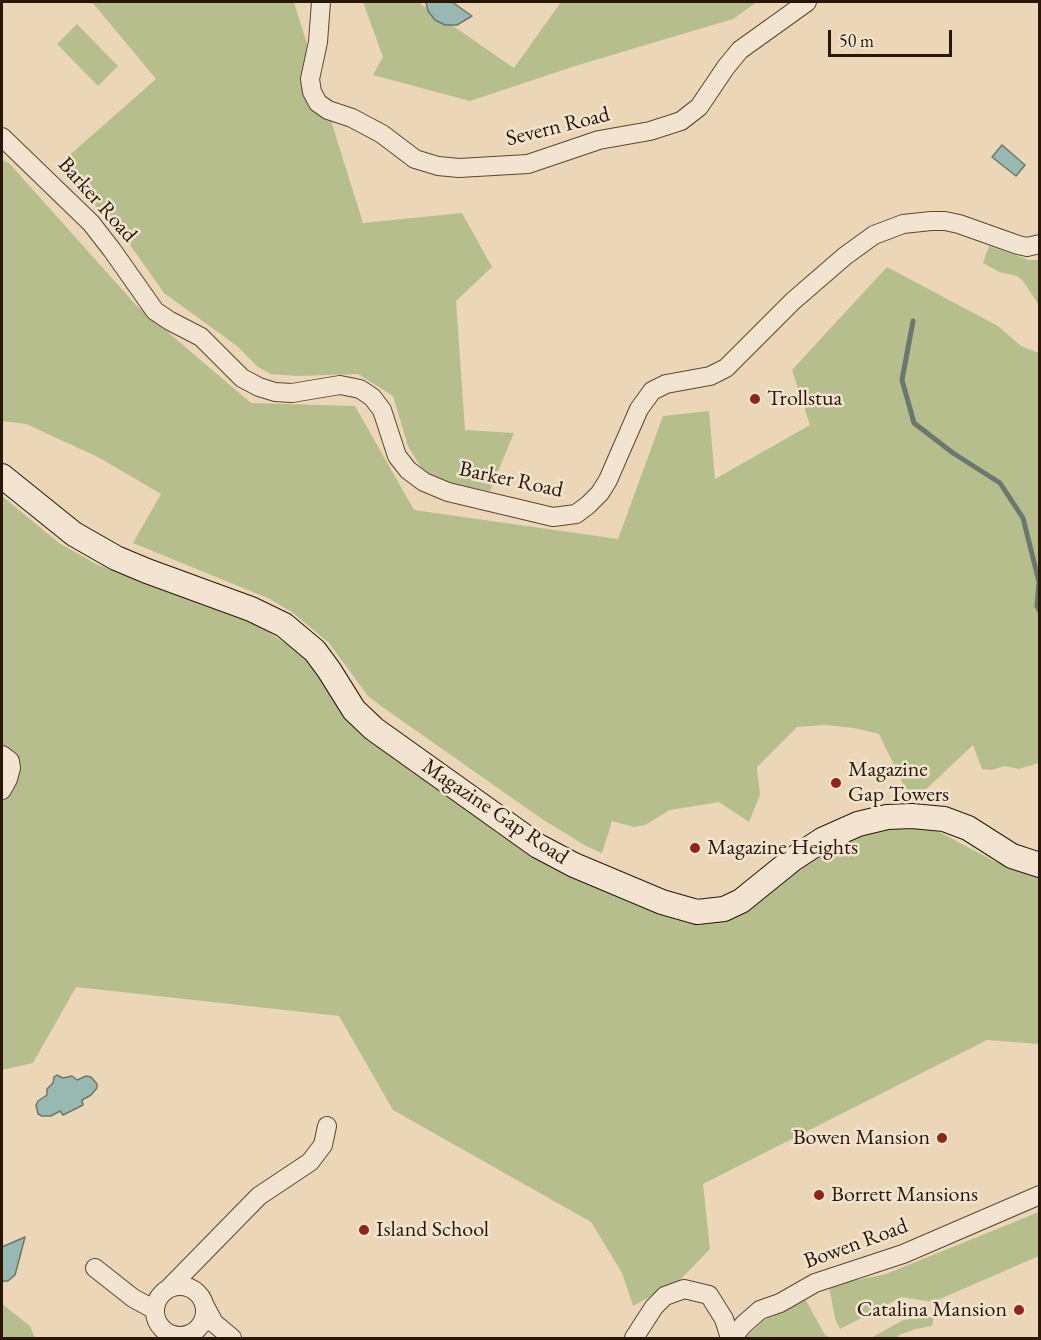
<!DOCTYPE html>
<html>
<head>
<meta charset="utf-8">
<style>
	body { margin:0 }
	#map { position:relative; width:1041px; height:1340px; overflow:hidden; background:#ebd6b7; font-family:"EB Garamond",serif }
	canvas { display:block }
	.frame { position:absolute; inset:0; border:3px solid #291605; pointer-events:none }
	.scale { position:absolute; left:828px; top:30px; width:124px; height:27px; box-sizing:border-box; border:3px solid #291605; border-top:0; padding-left:8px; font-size:18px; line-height:21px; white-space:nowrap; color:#291605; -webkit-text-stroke:4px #f2e4d0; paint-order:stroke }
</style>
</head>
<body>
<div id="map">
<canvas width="1041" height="1340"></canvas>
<div class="frame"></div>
<div class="scale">50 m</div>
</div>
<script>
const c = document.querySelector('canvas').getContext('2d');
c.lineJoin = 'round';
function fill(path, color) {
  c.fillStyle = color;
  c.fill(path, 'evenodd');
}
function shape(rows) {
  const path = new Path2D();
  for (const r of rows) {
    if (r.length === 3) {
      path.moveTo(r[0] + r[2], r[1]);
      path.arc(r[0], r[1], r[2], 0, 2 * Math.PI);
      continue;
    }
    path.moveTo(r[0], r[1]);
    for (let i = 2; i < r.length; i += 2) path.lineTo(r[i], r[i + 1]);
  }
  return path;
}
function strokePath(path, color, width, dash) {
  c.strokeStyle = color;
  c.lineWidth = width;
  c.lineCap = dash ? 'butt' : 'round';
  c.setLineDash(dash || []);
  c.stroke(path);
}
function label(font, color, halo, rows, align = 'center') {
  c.font = font + ' "EB Garamond",serif';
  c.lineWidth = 5;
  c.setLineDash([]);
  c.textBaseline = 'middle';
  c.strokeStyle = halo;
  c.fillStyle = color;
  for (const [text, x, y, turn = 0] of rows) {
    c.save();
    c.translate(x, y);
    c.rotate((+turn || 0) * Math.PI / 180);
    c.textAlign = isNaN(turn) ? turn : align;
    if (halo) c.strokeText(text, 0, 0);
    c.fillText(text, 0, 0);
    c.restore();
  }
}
const green = shape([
	[92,2,294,2,363,223,462,213,492,267,456,301,465,430,514,433,490,491,428,479,408,446,393,396,358,374,298,376,271,374,258,367,237,346,164,293,128,242,88,198,56,167,156,79],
	[363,2,418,2,514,68,561,2,757,2,733,19,575,66,470,101,373,75,383,57],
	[77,24,118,66,98,86,57,44],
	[2,160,9,163,136,305,251,403,355,406,414,510,618,539,663,416,709,411,715,479,810,425,792,370,887,267,998,326,1021,346,1039,353,1039,763,1019,769,1005,766,992,770,982,769,973,745,921,794,905,788,879,734,854,728,825,725,797,727,757,767,760,795,749,822,719,802,670,810,645,825,634,827,612,821,602,853,586,846,542,819,381,706,368,696,329,643,293,613,270,599,133,543,161,494,98,457,26,424,2,421],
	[989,246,1029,260,1039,260,1039,305,1023,281,1017,276,999,272,983,263],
	[2,496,59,543,96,564,258,625,292,648,309,662,322,680,526,843,695,922,837,830,930,827,994,861,1011,868,1039,874,1039,1044,987,1040,703,1184,710,1249,681,1279,633,1306,622,1273,591,1222,393,1110,339,1016,76,987,33,1063,2,1070],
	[1039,1212,1039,1256,933,1302,902,1297,840,1329,835,1318,829,1286,886,1274],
	[804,1297,825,1335,831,1338,747,1338,747,1336,763,1321],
	[2,1304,30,1326,35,1338,2,1338],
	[934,1316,932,1326,916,1329,899,1335,897,1338,871,1338,903,1320]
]);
const water = shape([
	[426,2,452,2,472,16,457,25,445,25,435,20,428,11,426,2],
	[1002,145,1025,165,1016,176,992,157,1002,145],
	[57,1075,63,1078,72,1076,77,1080,86,1076,91,1077,97,1084,97,1088,91,1095,82,1100,83,1105,63,1115,60,1111,51,1116,42,1116,38,1114,36,1105,38,1101,47,1095,47,1089,53,1083,54,1077,57,1075],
	[25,1237,15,1275,8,1281,2,1281,2,1247,25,1237]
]);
const stream = shape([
	[913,321,902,380,914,423,953,453,1000,483,1023,518,1039,582,1037,606,1040,612]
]);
const street = shape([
	[321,2,318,42,310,79,312,92,318,103,328,110,352,118,382,134,415,159,438,166,459,168,528,164,599,140,650,131,681,121,699,107,726,67,740,50,807,2],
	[2,137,91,223,112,250,155,311,170,321,201,337,242,378,259,387,275,392,292,393,340,385,360,389,372,397,382,410,397,456,408,470,424,482,448,492,553,517,576,514,588,505,600,493,608,480,639,409,652,391,666,384,710,376,726,368,793,301,845,256,874,235,903,224,931,221,945,221,959,224,1018,245,1027,247,1040,244],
	[2,755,10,761,11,768,8,779,2,790],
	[95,1268,133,1298,155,1310],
	[180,1311,25],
	[167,1290,259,1196,310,1162,323,1145,327,1126],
	[205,1306,214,1323,232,1338],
	[634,1338,654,1307,665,1296,684,1289,709,1295,724,1319,730,1338],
	[732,1338,744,1324,760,1310,780,1303,815,1283,903,1254,1040,1195]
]);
const secondary = shape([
	[2,476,74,534,116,558,147,571,251,609,284,625,315,651,329,670,354,710,374,729,538,846,574,865,662,902,697,912,724,909,741,901,793,859,822,840,858,824,887,817,912,816,944,819,968,828,1012,856,1040,865]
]);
const markers = [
	[755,399,6,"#8f2418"],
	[836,783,6,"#8f2418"],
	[695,848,6,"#8f2418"],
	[942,1138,6,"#8f2418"],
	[819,1195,6,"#8f2418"],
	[364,1230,6,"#8f2418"],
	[1019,1310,6,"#8f2418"]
];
const streetNames = [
	["Severn Road",558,127,-14],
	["Barker Road",97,200,48],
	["Barker Road",511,480,12],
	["Magazine Gap Road",495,812,34],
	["Bowen Road",856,1244,-20]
];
const poiNames = [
	["Trollstua",767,399],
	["Magazine",848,770],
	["Gap Towers",848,795],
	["Magazine Heights",707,848],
	["Bowen Mansion",930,1138,"right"],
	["Borrett Mansions",831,1195],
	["Island School",376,1230],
	["Catalina Mansion",1007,1310,"right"]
];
fill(green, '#b7be8e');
fill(water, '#98b9b2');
strokePath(water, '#6c786d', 1.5);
strokePath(stream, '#6c786d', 5);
strokePath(street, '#5a4632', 20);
strokePath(secondary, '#291605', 26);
strokePath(street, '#f2e4d0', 18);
strokePath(secondary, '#f2e4d0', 24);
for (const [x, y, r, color] of markers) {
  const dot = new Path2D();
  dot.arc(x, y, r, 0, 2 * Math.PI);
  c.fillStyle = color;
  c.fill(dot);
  strokePath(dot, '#f2e4d0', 2);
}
label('22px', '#291605', '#f2e4d0', streetNames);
label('22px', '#291605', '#f2e4d0', poiNames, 'left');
</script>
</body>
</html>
